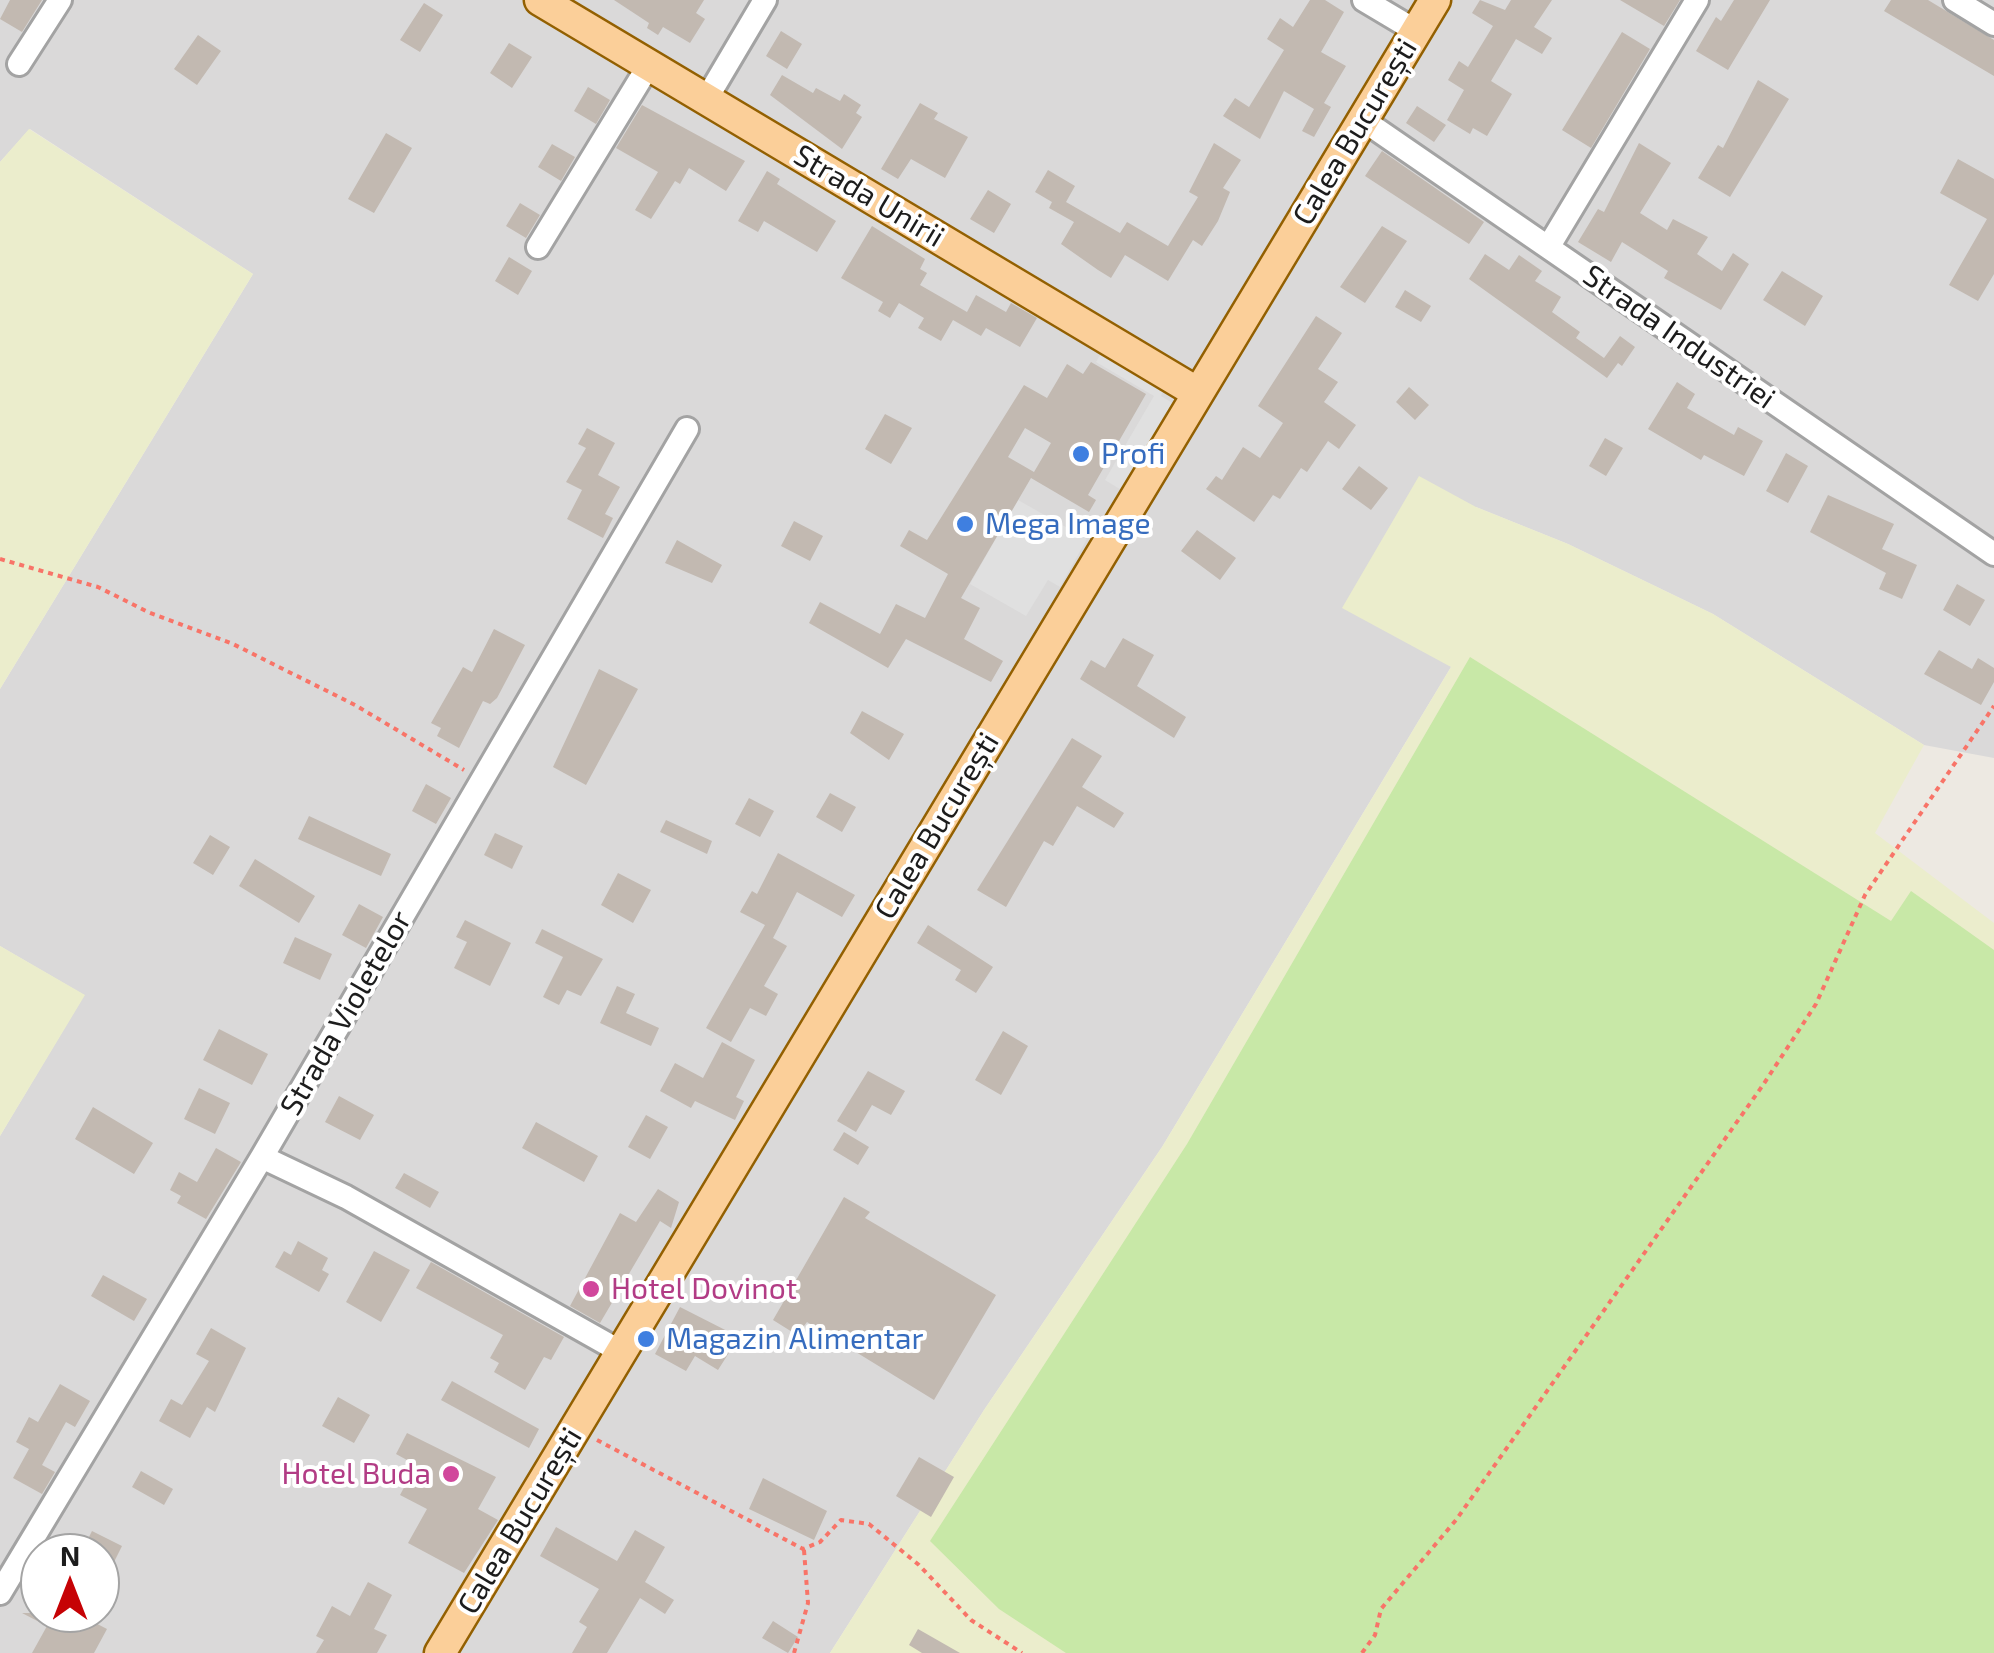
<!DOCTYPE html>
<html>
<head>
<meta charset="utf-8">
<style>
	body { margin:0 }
	#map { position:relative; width:1994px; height:1653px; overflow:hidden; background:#ede9e2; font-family:"Exo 2",sans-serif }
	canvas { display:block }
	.north { position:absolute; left:20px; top:1533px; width:100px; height:100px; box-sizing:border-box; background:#fff; border:2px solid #a4a4a4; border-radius:50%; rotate:0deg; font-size:28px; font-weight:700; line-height:40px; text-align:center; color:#1c1c1c }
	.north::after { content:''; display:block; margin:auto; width:35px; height:45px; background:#c60205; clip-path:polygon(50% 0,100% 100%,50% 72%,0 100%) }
</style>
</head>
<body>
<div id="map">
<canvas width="1994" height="1653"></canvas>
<div class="north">N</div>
</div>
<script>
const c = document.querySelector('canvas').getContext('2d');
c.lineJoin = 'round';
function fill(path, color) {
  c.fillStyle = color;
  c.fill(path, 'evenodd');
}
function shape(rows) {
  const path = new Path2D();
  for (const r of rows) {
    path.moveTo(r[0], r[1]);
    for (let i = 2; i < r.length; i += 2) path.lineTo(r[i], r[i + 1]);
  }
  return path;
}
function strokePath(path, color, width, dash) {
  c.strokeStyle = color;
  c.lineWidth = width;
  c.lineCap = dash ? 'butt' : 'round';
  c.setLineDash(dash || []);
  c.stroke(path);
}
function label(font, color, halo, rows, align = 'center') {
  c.font = font + ' "Exo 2",sans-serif';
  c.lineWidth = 8;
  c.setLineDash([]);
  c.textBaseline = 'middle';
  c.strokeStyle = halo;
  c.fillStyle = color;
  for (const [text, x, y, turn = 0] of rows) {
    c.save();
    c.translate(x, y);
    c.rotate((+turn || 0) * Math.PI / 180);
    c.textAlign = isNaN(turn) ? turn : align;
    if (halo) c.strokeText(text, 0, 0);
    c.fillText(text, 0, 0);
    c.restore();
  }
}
const residential = shape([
	[0,0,1994,0,1994,758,1924,745,1713,614,1568,544,1476,507,1451,667,1162,1147,984,1410,830,1653,0,1653,0,1136,84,995,0,946,0,689,253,274,30,129,0,162],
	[40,1553,100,1553,100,1613,40,1613]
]);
const farmland = shape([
	[29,129,253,274,0,689,0,162],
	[1419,476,1476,507,1568,544,1713,614,1924,745,1875,833,1994,923,1994,1653,830,1653,984,1410,1162,1147,1451,667,1342,608],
	[0,946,85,995,0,1136]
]);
const grass = shape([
	[1470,657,1891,921,1911,891,1994,950,1994,1653,1066,1653,999,1609,930,1541,1187,1144]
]);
const parking = shape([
	[1103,350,1165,387,1161,396,1174,404,1123,491,1105,480,1154,396,1096,362],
	[1018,500,1087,539,1060,587,1048,580,1026,616,970,584]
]);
const building = shape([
	[10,0,42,0,22,32,0,19],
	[614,0,704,0,696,13,705,19,690,43,663,27,658,35,647,28,649,23],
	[1310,0,1325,0,1344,12,1321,52,1346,66,1324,103,1331,107,1314,137,1302,131,1314,109,1284,91,1260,139,1223,116,1235,98,1249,107,1284,50,1267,39,1280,18,1293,27],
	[1480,0,1505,10,1511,0,1552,0,1534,27,1552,38,1542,54,1516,39,1491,81,1512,94,1487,136,1473,128,1470,134,1447,120,1464,90,1448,80,1459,61,1468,67,1493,26,1472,13],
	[1620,0,1680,0,1664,26],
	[1734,0,1770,0,1728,70,1696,51,1716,17,1721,21],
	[1891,0,1928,0,1994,40,1994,76,1884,11],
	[424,3,443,15,420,52,400,40],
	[781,31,802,44,787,69,766,56],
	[1622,32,1650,49,1591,148,1562,130],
	[198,35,221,51,197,85,174,69],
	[509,43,532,57,512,88,490,73],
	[782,75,813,93,816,88,840,101,844,94,861,105,856,113,862,117,842,149,770,95],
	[1758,80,1789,99,1730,197,1698,178,1718,145,1723,148],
	[588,87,610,100,596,124,574,111],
	[920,103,938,113,934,119,968,137,945,178,911,159,898,179,881,169],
	[642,105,745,161,726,191,689,168,680,184,675,181,651,219,635,210,658,172,616,148],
	[1417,106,1446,125,1434,142,1406,123],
	[386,133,412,148,374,213,348,199],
	[1214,143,1241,160,1223,188,1230,192,1218,221,1202,246,1193,240,1168,281,1125,255,1111,278,1098,270,1061,244,1074,222,1049,208,1052,202,1035,192,1048,170,1075,186,1066,202,1120,233,1127,222,1168,246,1198,197,1189,192],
	[1639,143,1671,163,1640,213,1667,230,1673,219,1708,237,1697,254,1722,271,1733,253,1749,264,1721,310,1664,278,1668,271,1622,242,1611,262,1578,242,1598,209,1604,212],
	[552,144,575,157,561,181,538,167],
	[1382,151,1484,222,1469,244,1365,176],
	[1958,159,1994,179,1994,274,1978,301,1949,285,1987,219,1940,193],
	[767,171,780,179,777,184,836,221,817,252,764,221,758,232,738,221],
	[988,190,1011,204,994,233,970,219],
	[520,203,540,215,526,238,506,226],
	[872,226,925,259,920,269,927,273,920,285,967,312,976,295,1006,312,1011,303,1037,318,1020,347,986,328,981,336,953,320,941,341,918,328,924,318,899,303,890,318,878,311,883,302,841,278],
	[1382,226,1407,241,1365,303,1340,287],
	[1485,254,1509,270,1519,255,1542,271,1535,281,1561,297,1552,312,1580,332,1576,338,1604,358,1620,336,1635,347,1622,366,1618,363,1607,378,1469,279],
	[509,257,532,271,518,295,495,281],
	[1782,271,1823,296,1805,326,1763,300],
	[1405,290,1431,306,1421,322,1395,307],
	[1316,316,1342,333,1318,369,1338,382,1324,402,1356,425,1339,449,1328,441,1307,472,1301,468,1280,499,1273,495,1254,522,1206,489,1216,476,1222,480,1243,447,1260,458,1283,423,1258,406],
	[1091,362,1146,394,1088,495,1096,500,1089,512,1031,478,961,598,980,608,964,639,1003,661,991,682,906,639,888,668,809,623,820,602,880,634,896,604,925,618,948,574,900,546,909,530,927,540,1024,385,1047,398,1067,364,1083,374],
	[1025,428,1051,443,1034,472,1008,457],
	[1677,382,1695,394,1687,408,1734,435,1738,427,1763,441,1744,476,1704,455,1701,460,1648,429],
	[1409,387,1429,405,1415,420,1396,402],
	[885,414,912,428,891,464,865,449],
	[587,428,615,443,598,475,620,487,605,514,613,518,603,538,567,519,582,490,566,482,586,448,578,444],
	[1605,438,1623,448,1606,476,1589,466],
	[1786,453,1808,466,1788,503,1766,491],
	[1359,466,1388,488,1371,510,1342,489],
	[1828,495,1894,524,1882,549,1917,565,1902,599,1879,589,1886,573,1810,532],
	[794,521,823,536,810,561,781,546],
	[1197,530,1236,558,1220,580,1181,551],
	[677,540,722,565,712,583,665,563],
	[1957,584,1985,600,1970,626,1943,610],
	[494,629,525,645,497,698,490,704,483,701,459,748,437,736,441,728,431,723,463,667,472,672],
	[1123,638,1154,655,1137,686,1186,717,1174,738,1080,679,1091,660,1105,668],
	[1939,650,1972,669,1978,658,1994,668,1994,682,1981,705,1924,674],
	[599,669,638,689,586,785,553,767],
	[862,711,904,734,889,760,850,733],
	[1072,738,1102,756,1082,787,1124,813,1114,828,1077,806,1053,846,1044,841,1006,907,977,890],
	[426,784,451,798,436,824,412,811],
	[830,793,856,807,842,832,816,817],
	[749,798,774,811,760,837,735,824],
	[309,816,391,854,381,876,298,839],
	[666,820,712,841,707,854,660,832],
	[495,833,523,846,512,869,484,855],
	[210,835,230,847,213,875,193,863],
	[778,853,855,895,842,917,797,892,773,938,787,946,764,986,778,994,766,1016,750,1008,731,1042,706,1028,765,925,740,912,752,891,757,894],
	[255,859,315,896,299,923,239,886],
	[618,873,651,890,633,923,601,905],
	[359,904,383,917,366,948,342,935],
	[465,920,511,943,490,986,454,968,467,942,456,937],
	[928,925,993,967,976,993,955,980,961,970,917,943],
	[542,929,603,959,581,996,567,990,559,1005,543,997,563,957,535,943],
	[295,937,332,954,320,980,283,963],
	[617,986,635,994,626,1013,659,1028,651,1046,600,1023],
	[219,1029,268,1054,252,1085,203,1060],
	[1003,1031,1028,1046,1001,1095,975,1080],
	[722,1042,755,1060,736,1097,744,1101,735,1120,695,1101,691,1108,660,1091,675,1063,703,1078],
	[868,1071,905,1091,891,1115,872,1105,856,1132,837,1121],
	[199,1088,230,1103,215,1134,184,1119],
	[339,1096,374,1115,360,1140,325,1122],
	[93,1107,153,1143,134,1174,75,1139],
	[646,1115,668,1127,650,1159,628,1147],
	[536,1122,598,1156,584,1182,522,1148],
	[844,1132,869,1147,858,1165,833,1150],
	[216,1148,241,1162,206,1219,177,1203,181,1196,170,1190,179,1172,197,1182],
	[404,1173,439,1192,430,1208,395,1188],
	[658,1189,679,1202,671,1228,660,1221,600,1323,570,1306,620,1213,636,1222],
	[844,1197,870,1212,865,1218,996,1295,934,1400,807,1322,797,1335,773,1320],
	[298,1241,328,1258,322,1270,329,1274,319,1292,275,1267,284,1251,291,1255],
	[374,1251,410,1270,381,1322,346,1302],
	[431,1262,564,1337,551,1360,544,1357,525,1390,494,1372,499,1363,490,1358,503,1335,416,1288],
	[103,1275,147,1299,134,1321,91,1296],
	[680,1307,739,1337,718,1370,695,1356,686,1371,655,1354],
	[211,1328,246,1348,215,1412,207,1407,190,1438,159,1421,171,1399,182,1405,209,1361,196,1354],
	[452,1381,539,1429,529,1448,441,1400],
	[60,1384,90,1401,75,1427,66,1422,42,1465,55,1472,42,1494,13,1478,29,1449,16,1442,29,1417,38,1422],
	[338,1397,370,1415,354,1443,322,1426],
	[407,1433,496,1477,478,1509,498,1520,464,1573,408,1543,427,1509,400,1495,416,1465,396,1454],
	[919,1457,954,1477,931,1517,896,1496],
	[141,1471,173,1489,164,1505,132,1487],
	[763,1478,827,1511,814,1540,749,1509],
	[556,1527,617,1561,635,1530,665,1547,645,1582,674,1600,665,1614,640,1598,607,1653,572,1653,587,1627,579,1622,599,1589,540,1556],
	[92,1531,122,1546,112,1566,100,1560,100,1553,81,1553],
	[368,1582,392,1595,374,1629,387,1635,377,1653,316,1653,324,1640,316,1636,332,1606,350,1616],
	[22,1613,76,1613,107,1629,94,1653,32,1653,47,1626],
	[773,1621,798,1637,788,1653,762,1638],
	[918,1629,960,1653,922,1653,909,1645]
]);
const path = shape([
	[0,559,98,587,148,612,233,644,355,705,464,770],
	[597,1440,803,1549,820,1542,841,1520,869,1524,919,1565,971,1620,1022,1653],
	[794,1653,808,1603,804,1550],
	[1362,1653,1375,1635,1381,1609,1456,1520,1763,1085,1816,1004,1865,895,1994,706]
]);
const minor = shape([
	[1364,0,1416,31],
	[1955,0,1994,24],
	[19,64,60,0],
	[707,98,765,0],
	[1363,120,1994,554],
	[1549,246,1697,0],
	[538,247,649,65],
	[262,1157,346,1197,623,1353],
	[0,1593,262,1157,687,429]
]);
const major = shape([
	[540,0,1198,393],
	[440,1653,1435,0]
]);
const markers = [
	[1081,454,10,"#3f7fe0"],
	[965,524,10,"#3f7fe0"],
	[591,1289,10,"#d1479c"],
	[646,1339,10,"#3f7fe0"],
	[451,1474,10,"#d1479c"]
];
const streetNames = [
	["Calea București",1355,132,-59],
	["Strada Unirii",869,196,31],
	["Strada Industriei",1679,337,35],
	["Calea București",937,826,-59],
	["Strada Violetelor",346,1013,-60],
	["Calea București",520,1521,-59]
];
const shopNames = [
	["Profi",1101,454],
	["Mega Image",985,524],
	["Magazin Alimentar",666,1339]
];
const hotelNames = [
	["Hotel Dovinot",611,1289],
	["Hotel Buda",431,1474,"right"]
];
fill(residential, '#dad9d9');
fill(farmland, '#ebedcc');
fill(grass, '#c8e8a7');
fill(parking, '#e0e0e0');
fill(building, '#c2b9b1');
strokePath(minor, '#a3a3a3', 28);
strokePath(major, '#936001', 35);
strokePath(path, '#f87468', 4, [5, 5]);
strokePath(minor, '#fff', 22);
strokePath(major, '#fbcf99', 30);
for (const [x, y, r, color] of markers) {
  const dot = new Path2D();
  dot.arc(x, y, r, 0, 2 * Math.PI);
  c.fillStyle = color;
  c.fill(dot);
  strokePath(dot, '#fff', 4);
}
label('30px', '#1c1c1c', '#fff', streetNames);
label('30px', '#366cbe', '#fff', shopNames, 'left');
label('30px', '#b23c85', '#fff', hotelNames, 'left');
</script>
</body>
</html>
